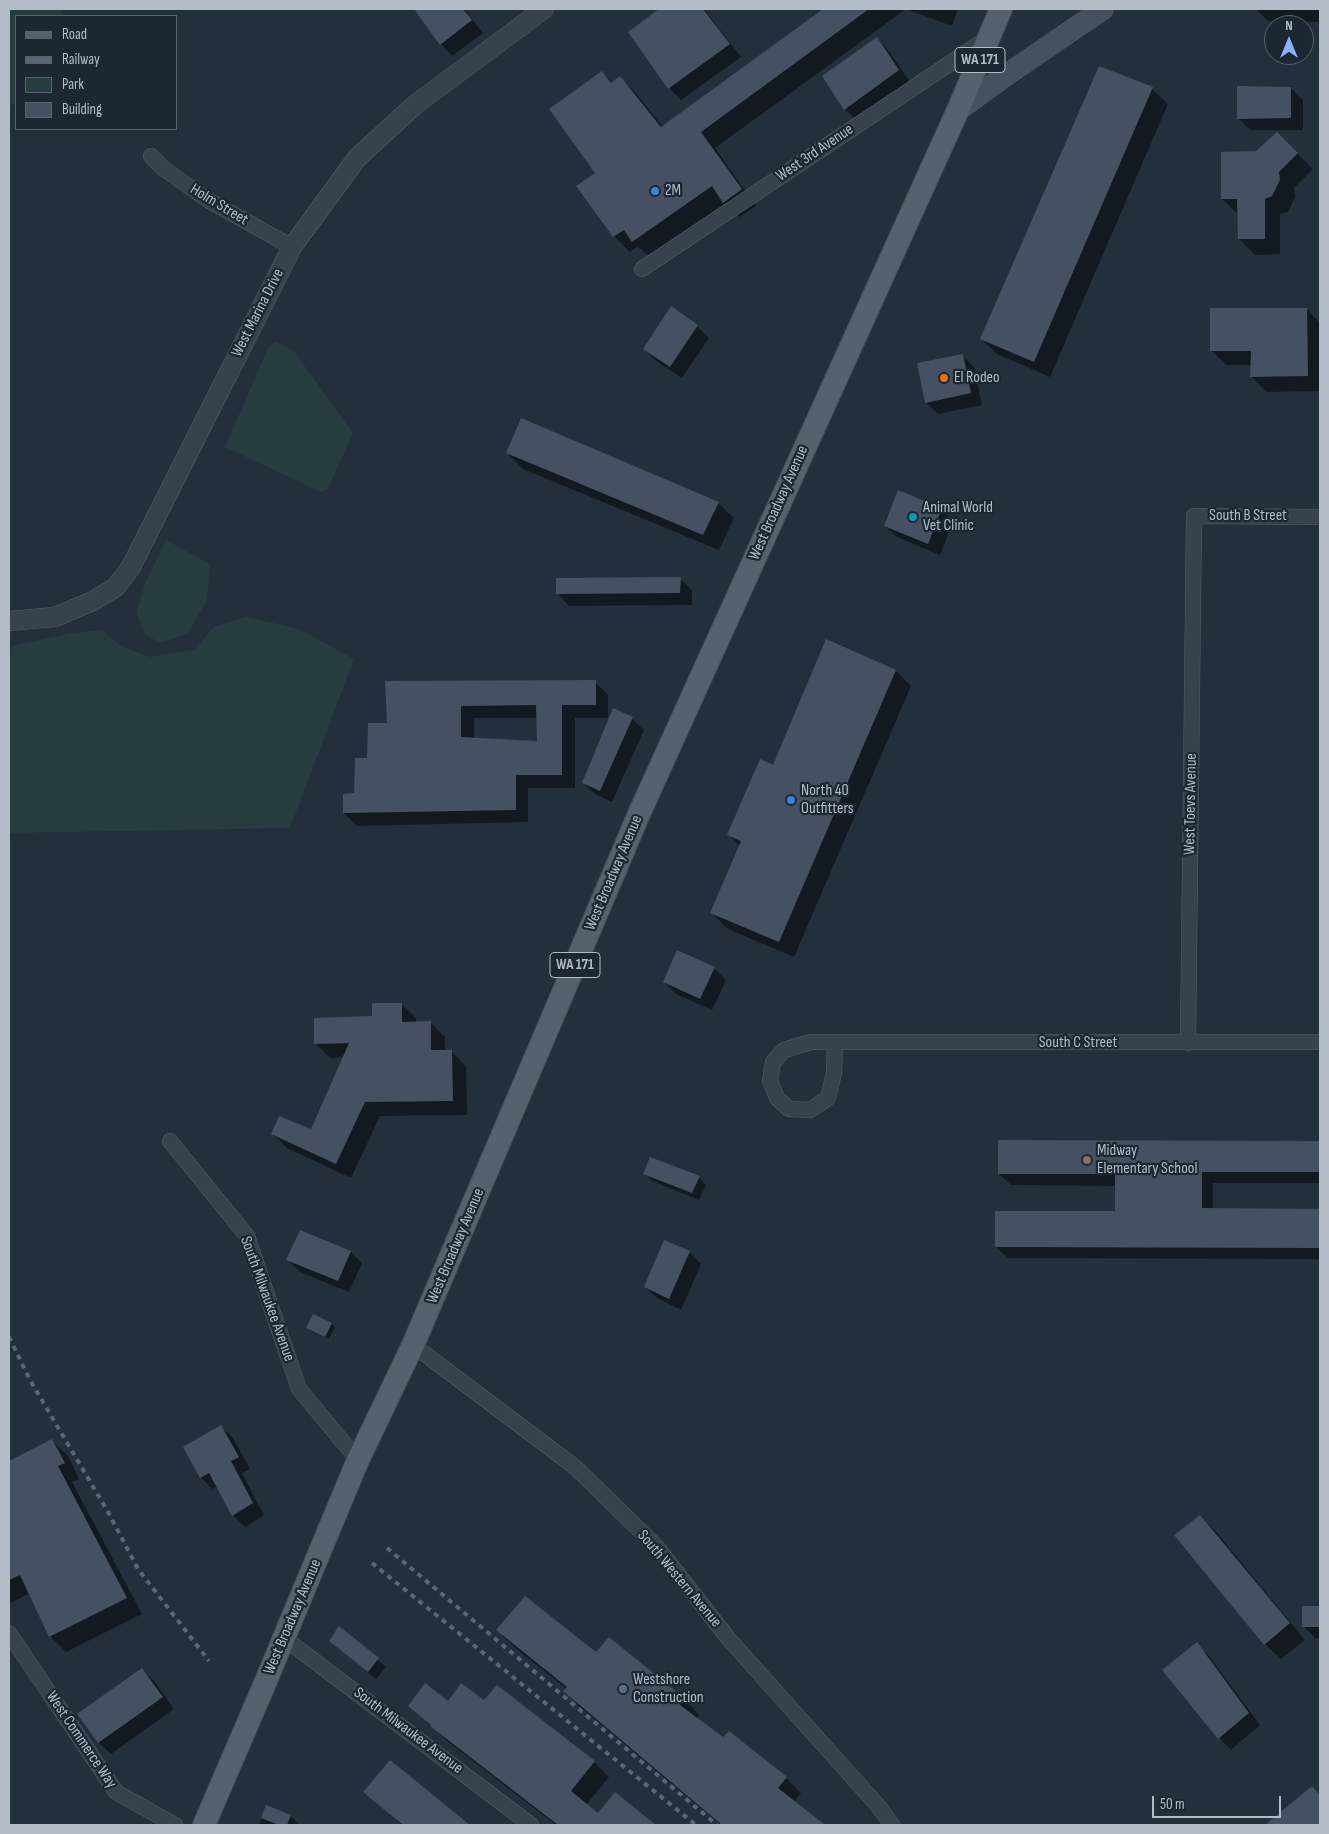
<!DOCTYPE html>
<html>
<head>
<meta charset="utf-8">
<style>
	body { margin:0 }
	#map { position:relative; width:1329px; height:1834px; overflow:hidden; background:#242f3e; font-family:"Sofia Sans Condensed",sans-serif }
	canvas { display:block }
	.frame { position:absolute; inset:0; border:10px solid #b4bcc9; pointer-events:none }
	.legend { position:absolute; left:15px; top:15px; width:162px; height:115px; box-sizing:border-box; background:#1d2633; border:1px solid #59626f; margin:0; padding:6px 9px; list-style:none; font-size:15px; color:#b4bcc9 }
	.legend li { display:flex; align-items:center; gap:10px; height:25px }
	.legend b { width:25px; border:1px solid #59626f }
	.north { position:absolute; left:1264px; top:15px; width:50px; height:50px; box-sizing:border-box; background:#1d2633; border:1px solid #59626f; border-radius:50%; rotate:0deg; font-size:14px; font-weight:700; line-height:20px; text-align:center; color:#b4bcc9 }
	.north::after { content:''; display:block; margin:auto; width:18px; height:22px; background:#8ab4f8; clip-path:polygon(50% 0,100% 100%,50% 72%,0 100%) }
	.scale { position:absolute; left:1152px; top:1796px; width:129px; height:22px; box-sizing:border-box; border:2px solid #b4bcc9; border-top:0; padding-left:6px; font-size:15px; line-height:18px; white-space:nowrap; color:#b4bcc9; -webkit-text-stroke:4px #1d2633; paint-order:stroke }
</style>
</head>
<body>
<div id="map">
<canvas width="1329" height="1834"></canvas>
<div class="frame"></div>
<ul class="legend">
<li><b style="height:6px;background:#56606e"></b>Road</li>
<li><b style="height:6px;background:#5a6575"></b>Railway</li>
<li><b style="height:14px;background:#263c3f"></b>Park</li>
<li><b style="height:14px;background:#455162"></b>Building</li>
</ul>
<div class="north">N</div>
<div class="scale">50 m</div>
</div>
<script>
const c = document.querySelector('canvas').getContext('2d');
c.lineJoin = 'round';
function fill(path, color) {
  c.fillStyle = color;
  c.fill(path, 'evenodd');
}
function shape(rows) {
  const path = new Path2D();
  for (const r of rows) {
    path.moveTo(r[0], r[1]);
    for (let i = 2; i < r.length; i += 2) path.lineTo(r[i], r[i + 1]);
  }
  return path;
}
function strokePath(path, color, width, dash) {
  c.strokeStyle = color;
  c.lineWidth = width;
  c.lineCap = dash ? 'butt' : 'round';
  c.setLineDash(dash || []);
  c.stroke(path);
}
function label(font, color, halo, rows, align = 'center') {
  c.font = font + ' "Sofia Sans Condensed",sans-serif';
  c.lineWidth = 4.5;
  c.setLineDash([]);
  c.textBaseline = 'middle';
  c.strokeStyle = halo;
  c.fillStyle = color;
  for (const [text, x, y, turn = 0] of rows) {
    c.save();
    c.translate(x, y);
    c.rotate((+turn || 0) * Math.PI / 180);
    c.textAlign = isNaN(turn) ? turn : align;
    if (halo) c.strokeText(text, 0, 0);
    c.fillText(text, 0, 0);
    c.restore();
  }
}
const green = shape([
	[9,9,60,9,64,16,16,16,16,103,9,106],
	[276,342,293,350,353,433,328,489,321,492,225,447,268,348],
	[166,540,210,564,207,601,187,634,160,643,145,634,136,613,146,581],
	[247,617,299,629,354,659,290,828,9,833,9,663,12,646,72,633,102,630,122,647,150,657,194,650,215,626]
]);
const shadow = shape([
	[416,9,464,9,483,33,452,56,441,44],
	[661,9,704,9,741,57,681,100,669,88,629,32],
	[825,9,906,9,715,148,756,206,740,217,726,203,649,257,638,246,630,252,614,236,578,186,596,173,602,72,613,83,620,78,636,93,663,127],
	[906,9,958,9,952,26],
	[1256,9,1320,9,1320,22,1268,21],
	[877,38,888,50,910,82,856,120,845,109],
	[1099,68,1152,89,1168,104,1050,377,997,354,981,339],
	[1291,88,1303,100,1303,130,1250,130,1238,118],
	[1277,134,1313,169,1294,188,1295,197,1288,212,1280,214,1280,254,1255,255,1239,239,1238,214,1222,199,1257,153],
	[671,308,697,326,709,338,682,378,656,361,644,349],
	[1307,309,1320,323,1320,391,1266,392,1252,377,1252,365,1226,365,1211,350],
	[962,355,974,367,982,405,938,414,926,402],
	[507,453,718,503,734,518,719,550,523,469],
	[899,492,942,509,953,521,940,555,897,537,885,526],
	[681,579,692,590,692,605,569,606,558,594],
	[896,671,911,686,794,957,728,929,712,913,740,846,728,834,774,766],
	[387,682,595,682,608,695,608,718,575,718,575,788,528,788,528,822,357,826,344,813,355,795,368,759,388,724],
	[474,718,538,718,538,742,474,739],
	[632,719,644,730,612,802,595,794,583,783],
	[714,968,726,980,712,1010,676,994,664,982],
	[402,1004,416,1018,416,1023,430,1022,445,1037,445,1052,452,1052,466,1066,467,1115,380,1116,351,1178,287,1148,273,1134,312,1131,344,1057,330,1058,315,1043],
	[999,1142,1320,1142,1320,1183,1213,1183,1213,1210,1320,1210,1320,1259,1008,1258,996,1247,1116,1212,1116,1186,1011,1185,999,1174],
	[645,1174,699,1177,706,1185,699,1200,652,1181],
	[351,1252,362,1263,349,1292,300,1272,288,1260],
	[689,1252,701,1264,681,1310,657,1298,645,1287],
	[331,1324,335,1327,329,1339,311,1331,308,1328],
	[221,1427,233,1438,250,1469,242,1473,264,1515,245,1527,233,1515,218,1486,212,1489,201,1477],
	[52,1441,68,1456,79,1479,72,1482,142,1614,66,1652,50,1636,30,1593,10,1603,9,1601,9,1463],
	[1200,1516,1216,1532,1305,1640,1281,1659,1265,1644],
	[1303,1608,1320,1608,1320,1638,1315,1638,1303,1626],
	[339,1628,386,1667,376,1679,338,1648],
	[497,1630,596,1654,609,1639,684,1699,699,1715,696,1719,724,1739,786,1778,801,1793,794,1802,823,1825,721,1825,580,1707,565,1691,567,1689,513,1646],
	[1197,1644,1209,1656,1260,1725,1231,1750,1219,1738,1164,1670],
	[142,1670,154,1681,174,1709,111,1754,99,1743,79,1714],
	[449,1702,484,1702,594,1762,609,1777,586,1805,599,1815,615,1794,654,1825,556,1825,447,1741,410,1706],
	[390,1762,468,1825,402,1825,365,1792],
	[1312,1788,1320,1795,1320,1825,1276,1825,1272,1821],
	[267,1807,291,1816,298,1824,298,1825,259,1825]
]);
const building = shape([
	[414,9,463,9,472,20,440,45],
	[659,9,703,9,730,44,668,89,628,32],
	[823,9,869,9,701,132,742,189,723,203,712,186,632,242,624,230,613,237,576,186,595,173,549,109,602,71,611,83,620,76,661,127],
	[877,37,899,70,844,110,822,76],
	[1099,66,1153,87,1034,362,980,339],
	[1237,86,1291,87,1291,118,1237,119],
	[1277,132,1298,153,1279,172,1280,180,1272,196,1265,199,1265,239,1238,239,1237,199,1221,199,1221,152,1256,151],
	[671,306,698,325,670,367,643,349],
	[1210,308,1307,308,1308,376,1250,377,1251,351,1210,351],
	[963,354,971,393,925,403,917,363],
	[521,418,719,502,703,535,506,453],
	[898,490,942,508,928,544,884,526],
	[681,577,680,593,556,594,556,578],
	[826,639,896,670,779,942,710,913,741,841,727,835,760,759,773,765],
	[596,680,596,705,562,705,562,775,516,775,516,810,343,813,343,794,354,793,355,758,367,758,368,723,387,723,385,681],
	[536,705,537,741,461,737,461,706],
	[613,708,633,717,600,791,582,783],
	[677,950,715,967,700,999,663,982],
	[372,1003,402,1003,402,1022,431,1021,431,1050,452,1050,453,1101,365,1102,336,1164,271,1134,279,1116,311,1129,349,1043,314,1044,314,1018,372,1016],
	[998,1140,1320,1141,1320,1172,1202,1172,1202,1208,1320,1209,1320,1248,995,1247,995,1211,1115,1211,1115,1174,998,1174],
	[650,1157,700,1176,692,1193,643,1174],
	[300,1230,351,1251,338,1281,286,1260],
	[664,1240,690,1251,669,1299,644,1287],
	[313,1314,332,1323,325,1337,306,1328],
	[221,1425,239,1457,231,1461,253,1503,232,1516,209,1473,200,1478,183,1447],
	[52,1439,65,1463,58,1466,127,1598,49,1637,20,1575,9,1580,9,1461],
	[1200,1515,1290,1623,1264,1645,1174,1535],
	[525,1596,596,1652,609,1637,684,1698,680,1705,723,1737,729,1731,787,1777,778,1788,825,1825,722,1825,563,1691,567,1687,496,1630],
	[1302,1606,1320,1606,1320,1627,1302,1627],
	[339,1626,379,1658,368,1672,329,1641],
	[1197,1642,1249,1713,1218,1739,1162,1670],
	[142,1668,163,1697,98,1743,77,1714],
	[425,1683,448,1701,461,1683,484,1700,497,1685,595,1761,571,1791,598,1813,615,1792,656,1825,558,1825,430,1726,431,1725,408,1706],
	[390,1760,470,1825,403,1825,363,1792],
	[1312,1786,1320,1795,1320,1825,1265,1825],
	[266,1805,291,1815,287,1825,279,1825,261,1818]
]);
const minor = shape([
	[151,156,164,169,208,200,292,247],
	[642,269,988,38],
	[835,1043,834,1073,828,1098,810,1110,789,1109,777,1098,770,1081,773,1062,784,1050,811,1042,1320,1042],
	[1188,1043,1194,516,1320,517],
	[170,1141,247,1236,299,1389,358,1460],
	[413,1345,575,1467,656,1546,728,1638,879,1807,892,1825],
	[9,1633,116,1792,175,1825],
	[284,1638,531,1825]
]);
const tertiary = shape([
	[9,621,55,617,93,601,116,587,131,567,292,247,357,158,416,104,544,9]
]);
const secondary = shape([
	[958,110,1002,78,1103,9]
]);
const primary = shape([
	[204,1825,263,1688,358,1460,413,1345,639,814,958,110,1001,9]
]);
const rail = shape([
	[9,1337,30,1380,108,1512,138,1569,209,1661],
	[387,1548,717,1825],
	[372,1563,696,1825]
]);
const markers = [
	[655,191,5,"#3f7fe0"],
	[944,378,5,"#e8710a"],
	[913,517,5,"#0f9aa8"],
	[791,800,5,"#3f7fe0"],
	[1087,1160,5,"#8d6e63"],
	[623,1689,5,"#5c6f8a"]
];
const shields = [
	[980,60,50],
	[575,965,50]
];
const shieldNames = [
	["WA 171",980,60],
	["WA 171",575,965]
];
const streetNames = [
	["West 3rd Avenue",815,153,-34],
	["Holm Street",219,205,31],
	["West Marina Drive",258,313,-63],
	["West Broadway Avenue",779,503,-66],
	["South B Street",1248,516],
	["West Toevs Avenue",1191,804,-89],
	["West Broadway Avenue",614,873,-67],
	["South C Street",1078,1043],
	["West Broadway Avenue",456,1246,-67],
	["South Milwaukee Avenue",267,1299,70],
	["South Western Avenue",679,1579,50],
	["West Broadway Avenue",293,1617,-67],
	["South Milwaukee Avenue",408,1731,37],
	["West Commerce Way",81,1740,56]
];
const poiNames = [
	["2M",665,191],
	["El Rodeo",954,378],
	["Animal World",923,508],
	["Vet Clinic",923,526],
	["North 40",801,791],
	["Outfitters",801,809],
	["Midway",1097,1151],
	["Elementary School",1097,1169],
	["Westshore",633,1680],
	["Construction",633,1698]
];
fill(green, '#263c3f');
fill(shadow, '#0007');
fill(building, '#455162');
strokePath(minor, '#565f6c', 16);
strokePath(tertiary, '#565f6c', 20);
strokePath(secondary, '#565f6c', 22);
strokePath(primary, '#414a57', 24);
strokePath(minor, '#38414e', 15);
strokePath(tertiary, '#38414e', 19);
strokePath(secondary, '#465061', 21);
strokePath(primary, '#56606e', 22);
strokePath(rail, '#5a6575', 4, [5, 5]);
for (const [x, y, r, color] of markers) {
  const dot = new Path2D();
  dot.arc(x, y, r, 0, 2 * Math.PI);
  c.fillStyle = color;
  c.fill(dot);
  strokePath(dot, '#1d2633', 2);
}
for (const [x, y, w] of shields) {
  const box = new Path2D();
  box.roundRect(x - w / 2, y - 12.5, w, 25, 4);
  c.fillStyle = '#1d2633';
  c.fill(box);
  strokePath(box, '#b4bcc9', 1);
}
label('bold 15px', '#b4bcc9', null, shieldNames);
label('16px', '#b4bcc9', '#1d2633', streetNames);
label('16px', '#b4bcc9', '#1d2633', poiNames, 'left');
</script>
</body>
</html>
